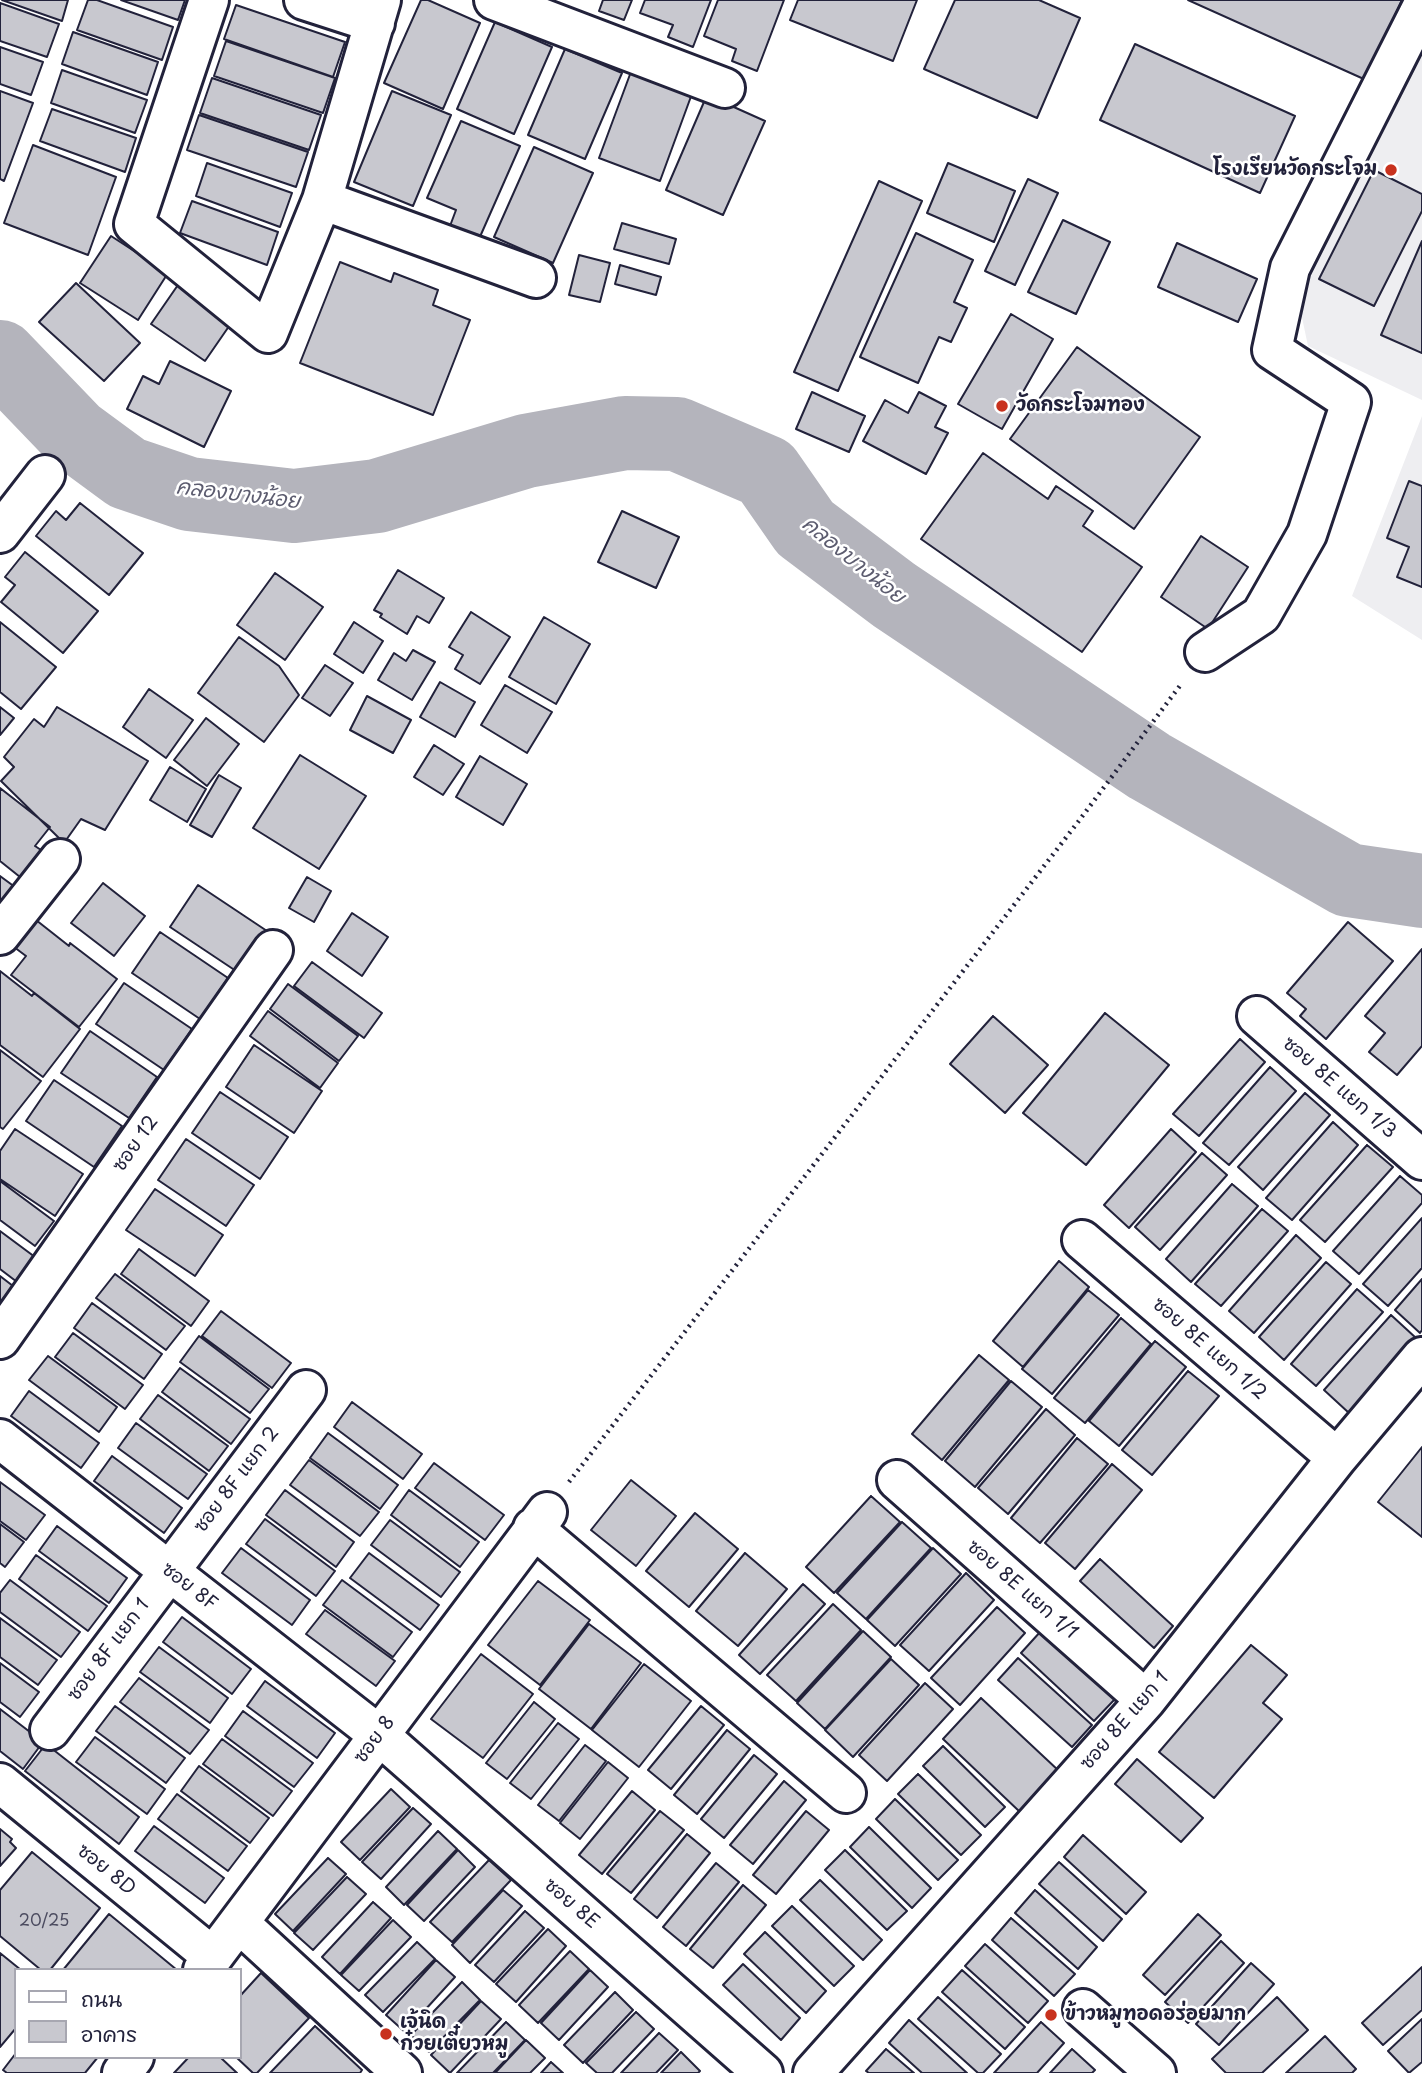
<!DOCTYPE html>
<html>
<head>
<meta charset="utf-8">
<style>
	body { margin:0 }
	#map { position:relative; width:1422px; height:2073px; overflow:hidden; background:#fff; font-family:"Playpen Sans","Playpen Sans Thai",sans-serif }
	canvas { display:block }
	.legend { position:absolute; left:14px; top:1968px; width:228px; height:91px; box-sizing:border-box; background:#fff; border:2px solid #a7a7b1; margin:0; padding:9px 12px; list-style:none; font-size:21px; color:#22223b }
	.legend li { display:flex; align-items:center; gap:14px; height:35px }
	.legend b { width:35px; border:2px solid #a7a7b1 }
</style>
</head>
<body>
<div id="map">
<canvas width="1422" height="2073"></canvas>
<ul class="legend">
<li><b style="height:9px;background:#fff"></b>ถนน</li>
<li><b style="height:19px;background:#c8c8cf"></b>อาคาร</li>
</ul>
</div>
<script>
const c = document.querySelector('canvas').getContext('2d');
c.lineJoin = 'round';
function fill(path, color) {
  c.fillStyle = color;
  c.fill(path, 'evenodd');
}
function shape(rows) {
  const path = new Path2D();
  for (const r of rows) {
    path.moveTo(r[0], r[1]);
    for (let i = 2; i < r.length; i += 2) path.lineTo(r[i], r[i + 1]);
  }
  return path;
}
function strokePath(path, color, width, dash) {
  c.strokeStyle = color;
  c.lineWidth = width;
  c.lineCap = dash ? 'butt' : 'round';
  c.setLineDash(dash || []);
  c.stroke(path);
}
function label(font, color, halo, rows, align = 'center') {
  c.font = font + ' "Playpen Sans","Playpen Sans Thai",sans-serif';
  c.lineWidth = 5;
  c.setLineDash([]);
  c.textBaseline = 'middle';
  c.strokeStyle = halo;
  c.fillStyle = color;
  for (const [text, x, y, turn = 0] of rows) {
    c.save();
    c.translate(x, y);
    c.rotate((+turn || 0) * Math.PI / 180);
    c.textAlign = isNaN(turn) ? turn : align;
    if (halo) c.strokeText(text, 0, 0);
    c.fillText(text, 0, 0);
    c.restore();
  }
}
const built = shape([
	[1422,45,1422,400,1308,346,1297,294],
	[1422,416,1422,640,1352,596]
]);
const river = shape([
	[0,357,74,434,127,473,189,494,294,506,377,496,526,451,625,433,677,434,766,472,805,528,894,595,1149,766,1348,880,1422,891]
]);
const building = shape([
	[2,0,68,0,62,21,2,0],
	[88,0,97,0,173,27,162,60,77,30,88,0],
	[121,0,185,0,178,20,121,0],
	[421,0,428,0,480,23,443,109,384,83,421,0],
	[603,0,632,0,624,20,599,11,603,0],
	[645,0,711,0,693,47,668,37,673,25,640,13,645,0],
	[718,0,784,0,757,71,732,61,736,49,704,36,718,0],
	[798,0,917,0,893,61,790,20,798,0],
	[955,0,1039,0,1080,18,1037,118,924,69,955,0],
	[1188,0,1402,0,1366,80,1188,0],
	[0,3,59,24,47,57,0,41,0,3],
	[236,5,345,42,333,77,224,39,236,5],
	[495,22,552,47,514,134,457,109,495,22],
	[73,32,158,62,147,95,62,64,73,32],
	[226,41,335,78,323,113,214,76,226,41],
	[1135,44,1295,116,1260,193,1100,120,1135,44],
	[0,47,43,62,31,95,0,84,0,47],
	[565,49,622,73,585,159,528,135,565,49],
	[632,69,693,91,660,181,599,158,632,69],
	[62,70,147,100,135,133,51,103,62,70],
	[212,78,321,115,309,150,200,113,212,78],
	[0,91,33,103,4,181,0,179,0,91],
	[392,91,451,115,413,206,354,182,392,91],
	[707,95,765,121,723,215,666,190,707,95],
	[52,109,136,138,125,172,40,141,52,109],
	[199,115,308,152,296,187,187,150,199,115],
	[461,121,520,146,479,239,450,226,456,210,427,198,461,121],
	[33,145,116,177,88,255,4,223,33,145],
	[534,147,593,173,553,263,494,237,534,147],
	[207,163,292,193,280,227,196,196,207,163],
	[948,163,1015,191,994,242,927,213,948,163],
	[1374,170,1422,194,1422,211,1374,306,1319,279,1374,170],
	[1028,179,1058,193,1015,285,985,271,1028,179],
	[879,181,922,201,838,391,794,372,879,181],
	[192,201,278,232,267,265,180,233,192,201],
	[1063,220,1110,242,1076,314,1028,292,1063,220],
	[622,223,676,239,669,264,614,249,622,223],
	[916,233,973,260,954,302,967,308,951,342,939,337,918,383,860,357,916,233],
	[111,236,168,273,138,320,80,283,111,236],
	[1422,241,1422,353,1381,335,1422,241],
	[1177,243,1257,279,1238,322,1158,287,1177,243],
	[579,255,610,263,600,302,569,295,579,255],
	[340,262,391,282,394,273,438,290,433,305,470,320,433,415,300,363,340,262],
	[620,265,661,277,656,295,615,284,620,265],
	[180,282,234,319,205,361,151,324,180,282],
	[76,283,140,343,104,381,39,322,76,283],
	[1011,314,1053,339,1002,429,958,404,1011,314],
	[1077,347,1200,437,1134,529,1010,439,1077,347],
	[170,361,231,391,204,447,127,409,143,376,159,384,170,361],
	[812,392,865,416,849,452,796,429,812,392],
	[919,392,946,406,935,427,948,433,926,474,863,441,885,400,908,413,919,392],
	[983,453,1048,499,1056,486,1093,511,1083,526,1142,567,1082,652,921,539,983,453],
	[1409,481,1422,486,1422,587,1397,577,1409,547,1387,538,1409,481],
	[80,503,143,553,109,595,36,536,56,511,66,520,80,503],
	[622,511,679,537,656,588,598,562,622,511],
	[1201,536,1248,567,1208,629,1161,597,1201,536],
	[25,552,98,611,63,653,1,602,15,585,5,577,25,552],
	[398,570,444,598,429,623,417,616,407,634,380,617,382,614,374,610,398,570],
	[275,573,323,607,285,660,237,625,275,573],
	[471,612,510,637,480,684,455,669,463,655,449,647,471,612],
	[544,617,590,644,556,704,509,677,544,617],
	[0,622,56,667,21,709,0,692,0,622],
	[354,622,383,641,363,673,334,654,354,622],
	[239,637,279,666,299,695,264,742,198,693,239,637],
	[413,650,435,662,412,700,378,680,394,653,406,661,413,650],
	[325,665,353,683,330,716,302,698,325,665],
	[440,682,475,702,455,737,420,717,440,682],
	[505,685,552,712,527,753,481,725,505,685],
	[149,689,193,720,166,758,123,727,149,689],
	[367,696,411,720,393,753,350,730,367,696],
	[0,707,14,718,0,735,0,707],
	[57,707,148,761,105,830,81,819,64,843,1,781,14,767,4,757,34,719,44,727,57,707],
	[206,718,239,744,207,786,174,760,206,718],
	[434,745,464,764,443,795,414,777,434,745],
	[300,755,366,796,319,869,253,828,300,755],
	[480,756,527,784,503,825,456,797,480,756],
	[170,767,206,789,187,822,150,800,170,767],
	[219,775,241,788,212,837,190,825,219,775],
	[0,788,50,827,35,846,47,854,25,881,0,861,0,788],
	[0,876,19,890,0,914,0,876],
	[307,877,331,891,314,922,289,908,307,877],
	[103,883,145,916,114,956,71,923,103,883],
	[198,885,267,931,239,973,170,927,198,885],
	[352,913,388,937,362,976,327,951,352,913],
	[36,920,69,946,70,943,117,979,79,1027,11,975,26,956,14,947,36,920],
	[1348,922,1393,961,1326,1039,1300,1016,1306,1009,1287,993,1348,922],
	[160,932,228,978,200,1019,132,973,160,932],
	[1422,949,1422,1046,1397,1075,1369,1052,1385,1033,1365,1016,1422,949],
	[312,962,382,1013,364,1038,294,986,312,962],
	[0,971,32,996,34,993,80,1029,43,1077,0,1045,0,971],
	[124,983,192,1029,164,1070,96,1024,124,983],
	[288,984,358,1036,339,1061,270,1009,288,984],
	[268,1011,338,1063,320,1088,250,1036,268,1011],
	[1105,1013,1169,1065,1086,1165,1023,1113,1105,1013],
	[993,1016,1048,1065,1005,1113,950,1064,993,1016],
	[90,1031,157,1077,129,1118,61,1073,90,1031],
	[1240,1039,1265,1062,1199,1136,1173,1114,1240,1039],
	[254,1045,322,1091,294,1133,226,1087,254,1045],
	[0,1050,41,1081,3,1129,0,1127,0,1050],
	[1270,1067,1296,1091,1229,1165,1203,1143,1270,1067],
	[54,1080,122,1126,94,1167,26,1121,54,1080],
	[220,1092,288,1137,260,1179,192,1133,220,1092],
	[1305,1093,1330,1115,1263,1190,1238,1167,1305,1093],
	[1333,1122,1358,1145,1292,1220,1266,1198,1333,1122],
	[15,1129,83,1174,55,1216,0,1179,0,1151,15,1129],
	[1171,1129,1196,1152,1129,1228,1104,1205,1171,1129],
	[186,1139,254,1185,226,1226,158,1180,186,1139],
	[1367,1145,1393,1167,1325,1242,1300,1220,1367,1145],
	[1202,1153,1227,1175,1160,1250,1135,1227,1202,1153],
	[1400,1176,1422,1195,1422,1203,1359,1274,1333,1251,1400,1176],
	[0,1181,54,1221,35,1246,0,1220,0,1181],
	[1232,1184,1258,1206,1191,1282,1166,1259,1232,1184],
	[155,1189,223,1235,195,1276,126,1230,155,1189],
	[1262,1209,1288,1231,1221,1306,1195,1284,1262,1209],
	[1422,1218,1422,1268,1388,1306,1363,1284,1422,1218],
	[0,1231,39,1260,21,1285,0,1269,0,1231],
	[1296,1235,1321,1258,1254,1333,1229,1311,1296,1235],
	[139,1249,209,1301,191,1326,121,1274,139,1249],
	[1059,1261,1089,1287,1023,1367,993,1341,1059,1261],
	[1326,1262,1351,1284,1284,1360,1259,1337,1326,1262],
	[115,1274,185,1326,166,1350,96,1298,115,1274],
	[0,1276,13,1286,0,1303,0,1276],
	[1422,1279,1422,1330,1420,1333,1395,1310,1422,1279],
	[1357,1289,1383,1312,1316,1386,1291,1364,1357,1289],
	[1088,1290,1119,1315,1052,1394,1022,1369,1088,1290],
	[92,1303,162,1354,144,1379,74,1328,92,1303],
	[221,1311,291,1363,272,1388,202,1336,221,1311],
	[1391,1315,1416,1338,1349,1413,1324,1390,1391,1315],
	[1121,1318,1151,1344,1085,1423,1054,1398,1121,1318],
	[73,1333,143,1385,125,1409,55,1357,73,1333],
	[199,1336,269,1389,250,1413,180,1362,199,1336],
	[1155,1341,1186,1367,1119,1446,1089,1421,1155,1341],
	[979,1355,1009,1380,942,1460,912,1434,979,1355],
	[48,1356,117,1407,99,1432,29,1380,48,1356],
	[180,1368,250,1419,231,1444,162,1392,180,1368],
	[1188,1371,1219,1396,1152,1475,1122,1450,1188,1371],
	[1011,1381,1042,1407,975,1487,945,1461,1011,1381],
	[29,1391,99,1443,81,1468,11,1416,29,1391],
	[158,1395,228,1446,209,1471,140,1419,158,1395],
	[352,1402,422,1454,403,1479,334,1427,352,1402],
	[1046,1409,1075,1435,1008,1514,978,1488,1046,1409],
	[136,1423,207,1474,188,1499,118,1448,136,1423],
	[328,1433,398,1485,380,1509,310,1458,328,1433],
	[1077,1438,1108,1464,1040,1543,1011,1518,1077,1438],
	[1422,1447,1422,1537,1378,1502,1422,1447],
	[112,1456,182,1508,164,1533,94,1481,112,1456],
	[309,1460,379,1512,360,1536,290,1485,309,1460],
	[434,1463,504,1515,485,1540,415,1488,434,1463],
	[1112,1464,1142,1490,1075,1569,1045,1543,1112,1464],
	[631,1480,676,1516,636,1566,591,1530,631,1480],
	[0,1482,45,1515,26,1540,0,1521,0,1482],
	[285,1490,354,1542,336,1567,266,1515,285,1490],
	[409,1490,479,1542,460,1567,391,1515,409,1490],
	[871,1496,900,1522,834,1593,806,1567,871,1496],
	[695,1513,738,1549,689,1607,646,1571,695,1513],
	[265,1519,335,1571,316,1596,246,1544,265,1519],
	[390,1520,460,1572,441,1597,371,1545,390,1520],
	[902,1522,931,1548,866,1619,837,1593,902,1522],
	[0,1524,24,1542,5,1567,0,1563,0,1524],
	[57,1526,127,1578,109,1603,39,1551,57,1526],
	[241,1548,310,1600,292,1625,222,1573,241,1548],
	[933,1548,961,1574,895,1646,867,1620,933,1548],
	[369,1553,439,1605,420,1630,350,1578,369,1553],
	[745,1553,787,1589,738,1646,696,1611,745,1553],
	[36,1555,107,1606,88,1631,19,1579,36,1555],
	[1100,1559,1173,1626,1154,1648,1080,1581,1100,1559],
	[966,1573,994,1600,929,1671,900,1645,966,1573],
	[10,1580,80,1632,61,1657,0,1612,0,1593,10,1580],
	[342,1580,412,1632,393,1657,323,1605,342,1580],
	[538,1581,590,1620,540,1685,488,1645,538,1581],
	[803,1584,825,1604,760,1674,739,1655,803,1584],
	[833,1604,861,1630,796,1701,767,1675,833,1604],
	[997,1607,1025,1633,960,1705,931,1678,997,1607],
	[325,1610,395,1661,376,1686,306,1634,325,1610],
	[182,1617,251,1669,232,1694,163,1642,182,1617],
	[0,1618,57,1660,38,1685,0,1657,0,1618],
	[589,1624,641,1663,591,1729,539,1689,589,1624],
	[863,1631,891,1657,825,1729,797,1703,863,1631],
	[1041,1631,1115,1699,1094,1721,1021,1653,1041,1631],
	[1251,1645,1287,1675,1263,1703,1282,1719,1214,1798,1159,1752,1251,1645],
	[159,1647,228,1698,210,1723,140,1672,159,1647],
	[481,1654,533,1694,483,1758,431,1719,481,1654],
	[1018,1658,1092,1725,1072,1747,998,1680,1018,1658],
	[891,1659,919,1685,853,1757,825,1730,891,1659],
	[0,1663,39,1692,20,1717,0,1702,0,1663],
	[644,1664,691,1701,639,1767,592,1730,644,1664],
	[139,1678,209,1730,190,1754,120,1702,139,1678],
	[265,1681,335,1733,317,1758,247,1706,265,1681],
	[925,1683,953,1709,887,1781,859,1755,925,1683],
	[981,1698,1059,1771,1020,1812,943,1739,981,1698],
	[534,1702,555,1719,507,1779,486,1763,534,1702],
	[115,1706,185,1758,166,1783,96,1731,115,1706],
	[701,1706,724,1725,671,1789,648,1770,701,1706],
	[0,1709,43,1742,23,1769,0,1751,0,1709],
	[243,1711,313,1763,294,1787,225,1736,243,1711],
	[558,1723,579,1739,531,1799,510,1783,558,1723],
	[727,1730,750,1749,697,1814,674,1795,727,1730],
	[95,1737,165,1789,147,1814,76,1762,95,1737],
	[222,1739,292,1791,273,1816,203,1764,222,1739],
	[46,1744,139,1817,119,1844,25,1771,46,1744],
	[585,1745,606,1761,559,1821,538,1805,585,1745],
	[943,1746,1005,1807,985,1827,923,1766,943,1746],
	[754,1755,777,1774,724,1838,701,1819,754,1755],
	[1137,1759,1203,1818,1181,1842,1115,1784,1137,1759],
	[608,1762,628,1778,580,1839,560,1823,608,1762],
	[199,1766,269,1818,250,1843,181,1791,199,1766],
	[918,1774,981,1835,961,1855,898,1794,918,1774],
	[784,1781,806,1800,753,1864,730,1845,784,1781],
	[391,1789,410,1807,360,1860,341,1842,391,1789],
	[632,1791,655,1810,602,1874,579,1855,632,1791],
	[177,1794,247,1846,228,1871,158,1819,177,1794],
	[895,1799,958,1860,938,1880,876,1819,895,1799],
	[413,1808,431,1824,381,1879,362,1862,413,1808],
	[660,1811,684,1830,631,1893,607,1874,660,1811],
	[806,1811,829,1830,776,1894,753,1875,806,1811],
	[154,1826,224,1878,205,1903,135,1851,154,1826],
	[869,1827,931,1888,912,1908,850,1847,869,1827],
	[0,1829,12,1839,10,1842,16,1848,0,1866,0,1829],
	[438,1831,457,1849,404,1905,386,1887,438,1831],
	[687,1834,710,1853,657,1918,634,1899,687,1834],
	[1083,1835,1146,1892,1126,1914,1064,1857,1083,1835],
	[458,1850,475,1867,424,1921,407,1905,458,1850],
	[845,1850,907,1911,887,1930,825,1870,845,1850],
	[32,1852,100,1908,50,1970,41,1970,0,1936,0,1890,32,1852],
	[328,1858,346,1874,293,1931,275,1914,328,1858],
	[489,1860,511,1880,452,1942,430,1922,489,1860],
	[1059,1862,1122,1919,1103,1941,1039,1884,1059,1862],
	[716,1863,739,1882,686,1946,663,1927,716,1863],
	[347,1877,366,1894,313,1950,294,1933,347,1877],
	[820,1880,882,1940,863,1960,800,1900,820,1880],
	[743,1885,766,1905,713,1968,690,1949,743,1885],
	[503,1890,522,1906,470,1963,452,1945,503,1890],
	[1035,1890,1097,1947,1078,1969,1015,1913,1035,1890],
	[373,1902,391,1918,340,1974,322,1957,373,1902],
	[792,1906,854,1966,834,1986,772,1926,792,1906],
	[525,1911,544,1928,494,1982,475,1965,525,1911],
	[109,1914,177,1970,63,1970,109,1914],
	[1198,1914,1221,1935,1165,1995,1143,1975,1198,1914],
	[1011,1918,1075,1974,1054,1996,992,1940,1011,1918],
	[393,1920,411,1937,359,1991,341,1975,393,1920],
	[548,1929,566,1946,516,2002,496,1984,548,1929],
	[765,1932,826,1991,806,2013,744,1954,765,1932],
	[1221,1941,1244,1963,1188,2023,1165,2002,1221,1941],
	[417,1942,435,1959,383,2012,365,1995,417,1942],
	[985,1944,1048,2001,1028,2023,965,1966,985,1944],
	[570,1951,589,1969,538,2023,519,2005,570,1951],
	[0,1953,21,1970,16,1970,16,2028,0,2047,0,1953],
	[436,1960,455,1977,405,2032,386,2015,436,1960],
	[1251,1963,1274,1984,1219,2045,1196,2024,1251,1963],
	[743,1964,800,2018,781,2040,723,1985,743,1964],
	[1422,1967,1422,2010,1383,2045,1362,2023,1422,1967],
	[590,1970,608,1987,559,2040,541,2023,590,1970],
	[962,1970,1025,2027,1005,2049,942,1992,962,1970],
	[261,1973,309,2018,257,2073,253,2073,236,2057,240,2057,240,1996,261,1973],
	[462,1982,480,2000,429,2052,411,2035,462,1982],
	[615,1992,633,2010,583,2063,564,2045,615,1992],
	[938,1997,1001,2054,983,2073,978,2073,918,2019,938,1997],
	[1277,1997,1308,2030,1262,2073,1226,2073,1212,2059,1277,1997],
	[481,2001,501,2019,450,2073,431,2055,481,2001],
	[636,2012,654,2029,612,2073,597,2073,586,2063,636,2012],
	[1422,2019,1422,2062,1409,2073,1388,2051,1422,2019],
	[909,2020,967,2073,922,2073,889,2043,909,2020],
	[506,2022,525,2040,493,2073,457,2073,506,2022],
	[1041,2022,1064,2043,1037,2073,994,2073,1041,2022],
	[315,2026,362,2070,360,2073,270,2073,315,2026],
	[659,2033,678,2050,656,2073,621,2073,659,2033],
	[1325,2036,1356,2069,1352,2073,1286,2073,1325,2036],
	[526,2040,545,2058,530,2073,495,2073,526,2040],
	[886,2049,914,2073,869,2073,866,2071,886,2049],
	[1072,2049,1095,2070,1092,2073,1050,2073,1072,2049],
	[681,2052,700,2071,698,2073,661,2073,681,2052],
	[16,2053,16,2057,98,2057,85,2073,7,2073,3,2070,16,2053],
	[189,2057,220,2057,237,2073,174,2073,189,2057],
	[551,2062,563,2073,541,2073,551,2062]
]);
const path = shape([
	[569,1482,1078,822,1182,683]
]);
const street = shape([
	[209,0,134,224,268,333,322,200,381,0],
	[304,0,375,23],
	[494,0,725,88],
	[322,200,536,278],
	[0,533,45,475],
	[1205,652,1261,615,1307,534,1351,402,1272,350,1290,268,1422,7],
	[0,935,60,859],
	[1257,1016,1422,1160],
	[1082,1240,1337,1458],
	[0,1339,273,950],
	[0,1439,379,1735,763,2073],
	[897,1480,1146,1700],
	[533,1528,846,1793],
	[50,1730,306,1390],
	[0,1783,213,1957],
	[239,1923,402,2073],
	[203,1970,547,1512],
	[1083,2009,1156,2073],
	[122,2073,134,2057],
	[813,2073,1146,1700,1337,1458,1422,1357]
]);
const markers = [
	[1391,170,7,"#c8321e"],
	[1002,406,7,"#c8321e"],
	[1051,2015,7,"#c8321e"],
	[386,2034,7,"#c8321e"]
];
const numberNames = [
	["20/25",44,1922]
];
const poiNames = [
	["โรงเรียนวัดกระโจม",1377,170,"right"],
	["วัดกระโจมทอง",1016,406],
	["ข้าวหมูทอดอร่อยมาก",1065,2015],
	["เจ้นิด",400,2023],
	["ก๋วยเตี๋ยวหมู",400,2045]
];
const streetNames = [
	["ซอย 8E แยก 1/3",1339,1088,41],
	["ซอย 12",136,1144,-55],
	["ซอย 8E แยก 1/2",1209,1349,41],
	["ซอย 8F แยก 2",237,1480,-53],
	["ซอย 8F",189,1587,38],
	["ซอย 8E แยก 1/1",1022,1590,41],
	["ซอย 8F แยก 1",109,1650,-53],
	["ซอย 8E แยก 1",1125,1721,-49],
	["ซอย 8",375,1740,-53],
	["ซอย 8D",106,1870,39],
	["ซอย 8E",571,1904,41]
];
const waterNames = [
	["คลองบางน้อย",238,495,7],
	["คลองบางน้อย",853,561,39]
];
fill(built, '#eeeef1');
strokePath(river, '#b4b4bc', 74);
fill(building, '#c8c8cf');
strokePath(building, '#22223b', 2);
strokePath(street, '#22223b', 44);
strokePath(path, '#22223b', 4.5, [2, 5]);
strokePath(street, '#fff', 38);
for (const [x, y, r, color] of markers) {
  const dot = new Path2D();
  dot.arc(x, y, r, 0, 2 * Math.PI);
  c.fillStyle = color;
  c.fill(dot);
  strokePath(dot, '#fff', 2.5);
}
label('16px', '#4c4c60', null, numberNames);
label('bold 19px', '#22223b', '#fff', poiNames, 'left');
label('19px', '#22223b', '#fff', streetNames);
label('italic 21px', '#5c5c6f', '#fff', waterNames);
</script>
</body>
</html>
